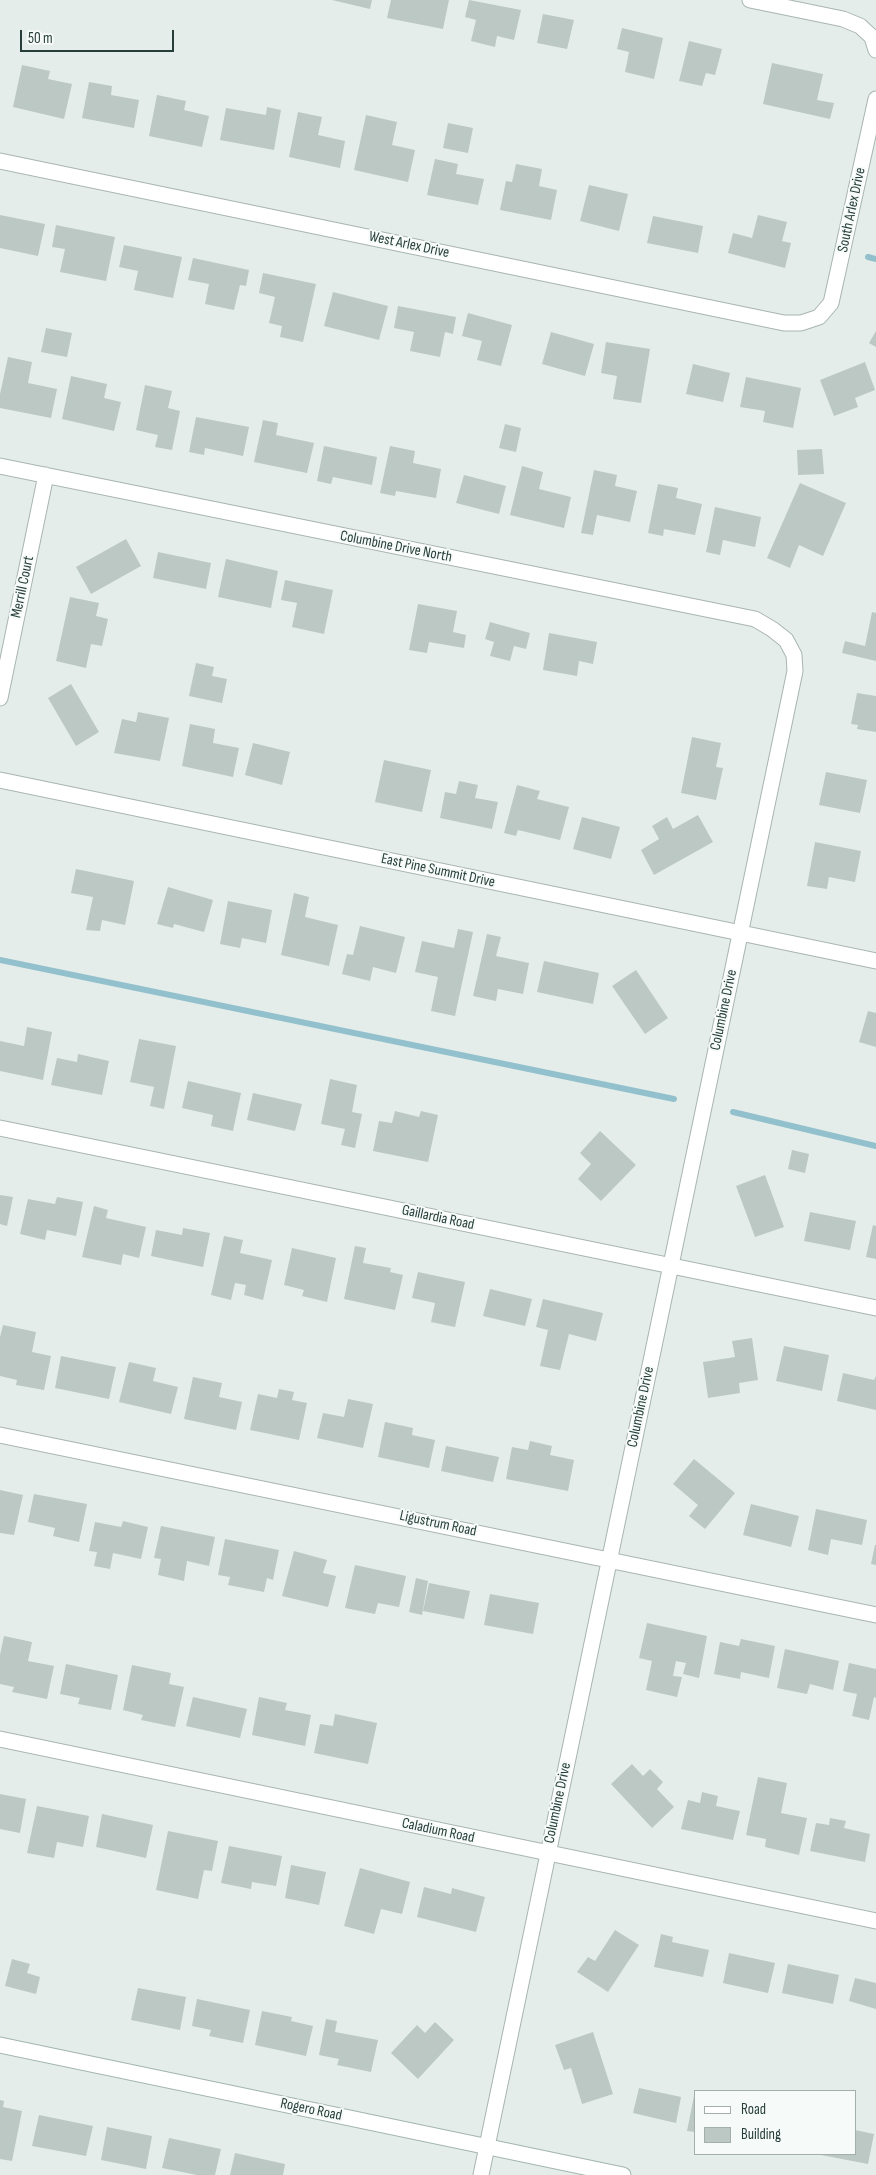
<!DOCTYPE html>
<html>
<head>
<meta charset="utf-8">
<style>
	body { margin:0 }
	#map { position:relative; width:876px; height:2175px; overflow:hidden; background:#e5edea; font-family:"Sofia Sans Condensed",sans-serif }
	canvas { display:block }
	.legend { position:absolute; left:694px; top:2090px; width:162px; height:65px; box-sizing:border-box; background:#f6faf8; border:1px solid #a3afac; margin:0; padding:6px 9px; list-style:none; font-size:15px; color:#263e39 }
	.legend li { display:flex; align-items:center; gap:10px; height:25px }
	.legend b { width:25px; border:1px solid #a3afac }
	.scale { position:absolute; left:20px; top:30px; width:154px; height:22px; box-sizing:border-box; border:2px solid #263e39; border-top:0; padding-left:6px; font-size:15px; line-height:18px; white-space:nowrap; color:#263e39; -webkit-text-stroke:4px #f6faf8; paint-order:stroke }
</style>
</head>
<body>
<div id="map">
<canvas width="876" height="2175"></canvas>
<ul class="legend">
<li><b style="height:6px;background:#fff"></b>Road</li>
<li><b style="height:14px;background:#bbc8c3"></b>Building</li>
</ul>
<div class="scale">50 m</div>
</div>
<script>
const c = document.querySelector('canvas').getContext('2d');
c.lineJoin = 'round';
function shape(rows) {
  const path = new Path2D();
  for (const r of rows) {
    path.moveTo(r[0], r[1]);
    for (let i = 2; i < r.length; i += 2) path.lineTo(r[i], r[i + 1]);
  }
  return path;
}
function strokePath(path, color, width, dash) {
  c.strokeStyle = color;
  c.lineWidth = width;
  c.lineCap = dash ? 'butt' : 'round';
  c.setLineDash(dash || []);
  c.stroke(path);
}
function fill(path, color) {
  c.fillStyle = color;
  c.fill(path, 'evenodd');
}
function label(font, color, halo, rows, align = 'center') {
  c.font = font + ' "Sofia Sans Condensed",sans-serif';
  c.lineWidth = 4;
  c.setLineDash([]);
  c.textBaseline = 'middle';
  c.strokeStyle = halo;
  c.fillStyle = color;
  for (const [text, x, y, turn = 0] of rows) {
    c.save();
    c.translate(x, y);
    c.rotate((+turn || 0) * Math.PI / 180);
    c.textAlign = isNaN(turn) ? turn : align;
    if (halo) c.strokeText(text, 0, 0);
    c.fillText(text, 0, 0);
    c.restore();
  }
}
const stream = shape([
	[868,257,876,259],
	[0,960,674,1099],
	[733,1112,876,1146]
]);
const building = shape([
	[332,0,372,0,370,9],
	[391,0,449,0,443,29,387,18],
	[469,0,521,10,514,40,497,36,495,47,471,41,476,20,465,17],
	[543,14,574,20,567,49,537,43],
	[622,28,663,38,654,79,625,72,629,52,617,49],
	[689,41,722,49,715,75,706,73,702,86,679,81],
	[772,63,823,74,817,100,834,103,830,119,763,104],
	[22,65,50,71,48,79,72,84,64,119,13,107],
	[89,82,112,86,111,95,139,100,134,128,82,118],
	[157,95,186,101,184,110,209,116,202,147,149,136],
	[267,107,281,110,274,150,220,140,226,108,266,115],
	[298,112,322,117,318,135,345,141,340,168,289,157],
	[366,115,397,122,392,145,415,150,408,182,354,170],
	[448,123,473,128,468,153,443,148],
	[435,159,458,164,456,174,484,179,478,205,427,195],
	[516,164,542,169,539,186,557,190,551,220,500,210,506,181,512,182],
	[589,185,628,194,619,231,580,221],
	[0,215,45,224,38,256,0,248],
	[758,215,787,222,782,241,791,243,785,268,728,253,733,233,752,238],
	[653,216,703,226,698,253,647,243],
	[56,225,115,237,106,281,60,272,65,249,52,247],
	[124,245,182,257,173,298,134,290,138,271,119,267],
	[193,258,249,270,246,286,240,285,234,310,205,304,209,284,188,280],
	[263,273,316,284,303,342,280,337,282,326,269,323,275,297,259,293],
	[333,292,388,306,379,340,324,326],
	[398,306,456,317,453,334,445,332,440,357,410,351,414,332,394,328],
	[468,313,512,325,501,366,477,360,482,341,462,336],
	[46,328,72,333,67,357,41,352],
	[876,331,876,347,869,343],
	[551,332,594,344,585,376,542,364],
	[606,342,650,349,641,403,613,399,617,376,601,373],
	[8,357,32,362,28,383,57,389,51,418,0,408,0,394],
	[865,362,875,390,855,398,858,407,834,416,820,380],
	[693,364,730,373,723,402,686,394],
	[71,376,107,384,104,398,121,402,114,431,62,419],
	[746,377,801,388,793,428,763,422,765,411,740,407],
	[145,385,172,391,168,408,180,411,172,450,155,447,158,435,136,430],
	[196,417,249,427,243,456,205,448,204,455,189,452],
	[263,420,278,423,276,435,314,443,307,473,254,462],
	[505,424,521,428,516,452,499,448],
	[324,446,377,457,372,485,333,477,331,484,317,481],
	[390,446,415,451,413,463,441,469,436,498,396,491,395,496,380,493],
	[822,449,824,474,798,475,797,450],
	[522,466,543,472,539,489,571,497,564,528,510,515],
	[594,470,617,475,615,486,637,491,630,522,597,515,593,535,581,533],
	[464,475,506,486,499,514,456,503],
	[800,483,846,503,823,556,799,545,790,568,767,558],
	[658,484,678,488,676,498,702,504,695,535,664,529,663,536,648,533],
	[715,507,761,517,755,547,723,540,720,555,706,552],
	[126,539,141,566,91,594,76,567],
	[158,552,211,563,206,589,153,578],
	[226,559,278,571,271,608,218,597],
	[285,580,333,590,324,634,292,627,297,603,281,600],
	[70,597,99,603,96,616,108,619,102,646,91,644,86,668,56,661],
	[418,604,457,611,453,632,466,635,464,648,429,642,427,653,409,650],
	[872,612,876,613,876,661,842,653,845,641,865,646],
	[490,622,530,633,526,649,514,646,510,661,490,656,494,642,485,639],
	[549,633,597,642,593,664,579,661,577,676,543,670],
	[196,663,214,667,212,676,227,679,222,703,189,696],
	[71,684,99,732,76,746,48,698],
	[857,693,876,696,876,732,857,729,858,725,851,724],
	[138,712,169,718,160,761,114,753,122,719,136,722],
	[190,724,215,729,213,743,239,748,233,777,182,766],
	[692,737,721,743,716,767,723,768,716,800,681,793],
	[253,743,290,752,282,785,245,775],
	[384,760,431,770,422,812,375,802],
	[826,772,867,780,860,813,819,805],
	[459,781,478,785,475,798,498,802,492,829,440,818,445,792,456,794],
	[517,785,540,791,537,799,569,807,560,840,518,830,516,836,504,833],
	[698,815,713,842,654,875,641,850,659,839,652,826,667,817,673,829],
	[582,817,620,827,611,859,573,849],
	[815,842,861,851,855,882,829,877,827,889,807,886],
	[76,869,134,881,125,925,102,920,100,931,86,930,93,897,71,893],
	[168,887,213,900,204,932,174,924,173,928,157,924],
	[294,893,309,897,305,917,338,925,329,966,281,955],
	[228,901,272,910,266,943,242,938,240,948,220,944],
	[360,926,405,937,396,973,373,967,370,981,342,974,347,954,353,955],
	[458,929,473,932,455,1016,431,1011,438,977,415,972,422,941,454,948],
	[487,934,501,937,496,956,529,963,523,994,498,989,496,1001,473,996],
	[544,961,599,973,593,1004,537,992],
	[636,970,668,1018,645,1034,612,986],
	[868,1011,876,1013,876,1047,859,1042],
	[27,1027,52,1032,43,1080,0,1071,0,1041,24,1046],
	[139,1039,176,1046,164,1109,150,1106,154,1087,130,1082],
	[78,1054,109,1061,102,1095,51,1085,57,1058,77,1062],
	[330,1079,357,1085,352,1112,362,1114,355,1148,341,1145,345,1129,321,1124],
	[188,1081,241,1093,233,1131,211,1126,213,1115,182,1108],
	[253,1093,302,1104,295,1131,247,1120],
	[395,1111,419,1117,421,1111,438,1115,428,1162,373,1151,379,1121,392,1123],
	[600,1131,636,1165,601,1201,578,1179,591,1164,580,1153],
	[792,1150,809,1154,805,1173,788,1169],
	[765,1175,784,1227,755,1237,736,1186],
	[0,1195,13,1197,7,1226,0,1224],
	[57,1197,83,1202,76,1236,47,1230,45,1240,20,1234,28,1199,55,1204],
	[94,1206,108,1210,106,1218,146,1227,139,1258,123,1254,121,1265,82,1257],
	[810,1212,856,1221,850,1250,804,1241],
	[873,1225,876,1226,876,1259,866,1257],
	[183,1228,210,1233,203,1267,151,1256,156,1230,182,1235],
	[224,1236,243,1240,240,1253,272,1260,263,1300,244,1295,246,1285,235,1283,231,1300,211,1295],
	[355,1246,366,1248,363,1263,391,1268,390,1272,403,1275,395,1310,344,1299],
	[292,1248,336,1258,327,1302,302,1296,304,1290,284,1285],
	[418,1272,465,1282,455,1327,431,1322,435,1303,412,1298],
	[490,1289,532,1299,525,1326,483,1316],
	[543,1299,603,1313,596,1341,569,1334,560,1370,540,1366,548,1330,536,1327],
	[3,1325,36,1332,32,1352,51,1356,44,1390,16,1385,17,1380,0,1376,0,1337],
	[752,1338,758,1380,739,1383,740,1393,708,1398,703,1362,735,1357,732,1341],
	[784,1346,829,1355,822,1391,776,1381],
	[61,1356,116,1367,109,1399,55,1388],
	[129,1362,156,1368,153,1381,178,1387,171,1414,119,1402],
	[843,1373,874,1380,876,1376,876,1410,837,1401],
	[193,1377,222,1383,219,1397,242,1402,236,1430,184,1419],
	[279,1389,294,1392,292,1400,307,1403,299,1440,250,1430,258,1394,277,1398],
	[348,1399,373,1404,363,1448,317,1438,323,1413,344,1417],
	[385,1422,413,1428,412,1435,435,1440,429,1468,378,1457],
	[530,1441,552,1446,550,1455,574,1460,568,1491,506,1479,512,1447,528,1450],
	[446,1446,499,1457,493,1482,441,1471],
	[694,1459,735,1493,705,1529,689,1516,698,1505,673,1484],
	[0,1490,23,1495,14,1535,0,1533],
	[34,1494,87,1504,79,1542,53,1536,55,1528,28,1522],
	[751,1504,799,1516,791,1547,743,1535],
	[816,1509,867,1520,862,1545,831,1539,828,1555,808,1550],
	[123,1521,148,1527,141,1559,113,1553,110,1569,94,1566,97,1552,89,1551,95,1522,121,1527],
	[161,1526,215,1537,209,1566,187,1561,184,1581,158,1575,161,1559,154,1558],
	[225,1539,279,1550,273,1580,267,1578,264,1592,228,1585,230,1577,218,1575],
	[875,1545,876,1545,876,1565,871,1564],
	[294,1551,327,1560,323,1573,336,1576,328,1607,282,1596],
	[355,1565,406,1576,399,1607,378,1603,375,1614,345,1608],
	[416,1578,428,1581,422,1615,409,1612],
	[429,1583,470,1591,464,1619,423,1611],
	[490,1594,539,1603,533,1634,484,1625],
	[647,1623,707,1636,699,1678,683,1674,686,1663,676,1661,673,1676,682,1677,677,1697,646,1690,652,1661,639,1658],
	[4,1636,32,1642,28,1661,54,1666,47,1699,12,1692,14,1687,0,1684,0,1655],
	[741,1639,775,1646,769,1678,741,1672,740,1679,714,1674,720,1642,739,1646],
	[785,1649,839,1661,833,1690,810,1684,807,1694,777,1688],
	[849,1663,876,1669,876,1698,874,1697,869,1720,852,1716,857,1694,843,1691],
	[66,1664,118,1675,111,1710,78,1704,80,1698,60,1694],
	[132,1665,171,1673,169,1684,184,1687,175,1727,141,1720,143,1715,123,1710],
	[193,1697,247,1709,240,1738,186,1726],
	[259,1697,287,1703,285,1710,311,1715,305,1746,252,1735],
	[335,1714,377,1723,368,1764,314,1753,320,1724,333,1726],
	[632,1764,643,1776,650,1769,663,1782,657,1789,674,1807,652,1828,611,1784],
	[758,1777,787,1783,781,1813,807,1818,799,1855,765,1847,766,1839,746,1835],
	[702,1792,718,1796,716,1806,740,1811,733,1840,681,1829,688,1800,700,1803],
	[0,1794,26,1799,20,1833,0,1829],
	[37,1806,89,1816,83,1847,57,1842,54,1858,27,1853],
	[102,1814,153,1825,146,1858,96,1847],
	[830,1818,846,1821,844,1828,870,1834,865,1862,810,1851,816,1823,829,1825],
	[168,1831,218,1841,212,1871,204,1870,198,1899,156,1890],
	[229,1846,282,1856,276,1886,252,1882,251,1889,221,1883],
	[291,1865,326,1872,319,1905,285,1898],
	[360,1868,410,1882,402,1914,381,1909,374,1934,344,1926],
	[424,1887,451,1894,452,1888,485,1897,476,1932,417,1917],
	[615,1930,639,1945,608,1992,577,1972,588,1957,595,1961],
	[661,1934,673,1937,672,1942,709,1950,703,1977,654,1967],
	[729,1953,775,1963,768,1993,723,1983],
	[12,1959,30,1964,27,1973,40,1977,36,1994,5,1986],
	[788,1964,839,1975,833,2004,782,1993],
	[855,1978,876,1983,876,2009,849,2001],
	[138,1988,186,1997,180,2030,131,2020],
	[197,1999,250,2010,243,2043,209,2036,211,2030,192,2026],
	[262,2011,292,2017,291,2021,313,2026,306,2056,255,2045],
	[326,2019,337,2021,335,2032,378,2040,371,2072,337,2065,339,2059,319,2055],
	[435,2022,454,2040,418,2079,391,2053,417,2025,425,2033],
	[593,2032,613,2094,582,2104,571,2068,564,2070,555,2045],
	[639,2088,681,2097,676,2123,633,2113],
	[694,2096,695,2096,695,2132,687,2131],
	[0,2100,4,2101,3,2107,22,2111,12,2161,0,2159],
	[39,2115,93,2126,86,2156,32,2146],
	[107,2127,152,2136,146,2169,101,2160],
	[855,2130,874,2134,868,2164,821,2155,855,2154],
	[169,2138,221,2149,215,2175,197,2175,162,2168],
	[235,2153,285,2164,283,2175,230,2175]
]);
const street = shape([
	[750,0,843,19,860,26,872,37,876,50],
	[0,161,784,323,801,323,819,317,831,303,876,99],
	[0,466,755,619,772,629,786,640,794,655,795,671,481,2175],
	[0,698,46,475],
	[0,780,876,961],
	[0,1128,876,1308],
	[0,1435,876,1615],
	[0,1739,876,1921]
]);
const secondary = shape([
	[0,2045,623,2175]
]);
const streetNames = [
	["South Arlex Drive",852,210,-78],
	["West Arlex Drive",409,245,12],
	["Columbine Drive North",396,547,11],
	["Merrill Court",23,587,-78],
	["East Pine Summit Drive",438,871,12],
	["Columbine Drive",724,1010,-78],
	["Gaillardia Road",438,1218,12],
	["Columbine Drive",641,1407,-78],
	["Ligustrum Road",438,1524,12],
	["Columbine Drive",558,1803,-78],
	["Caladium Road",438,1831,12],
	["Rogero Road",311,2110,12]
];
strokePath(stream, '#93c0cd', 6);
fill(building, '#bbc8c3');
strokePath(street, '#a8b5b1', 17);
strokePath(secondary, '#a2b5af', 17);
strokePath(street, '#fff', 15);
strokePath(secondary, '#fff', 15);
label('15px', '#263e39', '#f6faf8', streetNames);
</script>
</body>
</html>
